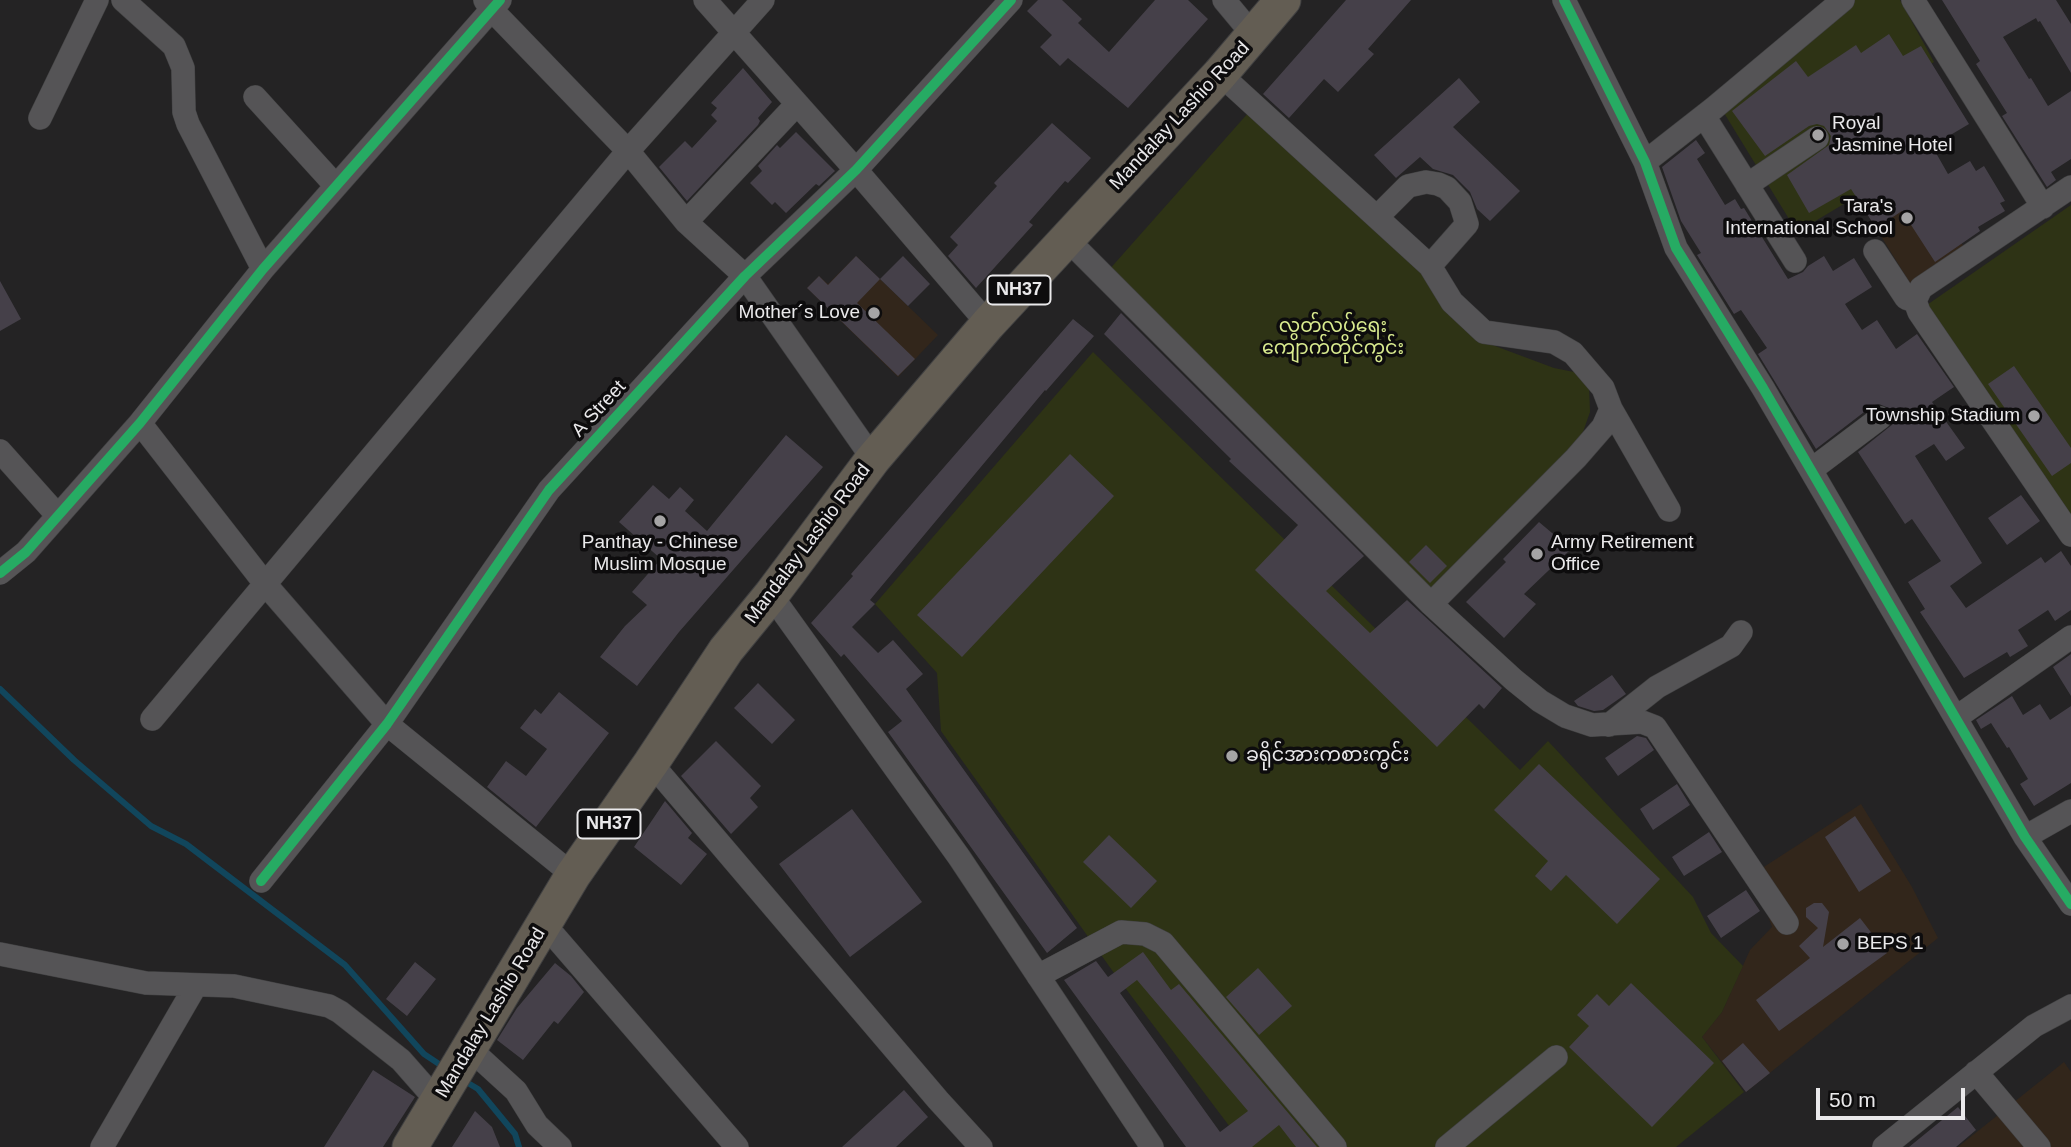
<!DOCTYPE html>
<html>
<head>
<meta charset="utf-8">
<style>
	body { margin:0 }
	#map { position:relative; width:2071px; height:1147px; overflow:hidden; background:#242324; font-family:Helvetica,sans-serif }
	canvas { display:block }
	.scale { position:absolute; left:1816px; top:1088px; width:149px; height:32px; box-sizing:border-box; border:4px solid #eae9eb; border-top:0; padding-left:9px; font-size:21px; line-height:24px; white-space:nowrap; color:#eae9eb; -webkit-text-stroke:5px #0d0c0d; paint-order:stroke }
</style>
</head>
<body>
<div id="map">
<canvas width="2071" height="1147"></canvas>
<div class="scale">50 m</div>
</div>
<script>
const c = document.querySelector('canvas').getContext('2d');
c.lineJoin = 'round';
function fill(path, color) {
  c.fillStyle = color;
  c.fill(path, 'evenodd');
}
function shape(rows) {
  const path = new Path2D();
  for (const r of rows) {
    path.moveTo(r[0], r[1]);
    for (let i = 2; i < r.length; i += 2) path.lineTo(r[i], r[i + 1]);
  }
  return path;
}
function strokePath(path, color, width, dash) {
  c.strokeStyle = color;
  c.lineWidth = width;
  c.lineCap = dash ? 'butt' : 'round';
  c.setLineDash(dash || []);
  c.stroke(path);
}
function label(font, color, halo, rows, align = 'center') {
  c.font = font + ' Helvetica,"Noto Sans Myanmar",sans-serif';
  c.lineWidth = 7;
  c.setLineDash([]);
  c.textBaseline = 'middle';
  c.strokeStyle = halo;
  c.fillStyle = color;
  for (const [text, x, y, turn = 0] of rows) {
    c.save();
    c.translate(x, y);
    c.rotate((+turn || 0) * Math.PI / 180);
    c.textAlign = isNaN(turn) ? turn : align;
    if (halo) c.strokeText(text, 0, 0);
    c.fillText(text, 0, 0);
    c.restore();
  }
}
const education = shape([
	[1913,165,1964,247,1910,283,1863,207,1892,188],
	[856,256,938,335,898,377,807,288,819,276,828,284],
	[1861,804,1912,887,1938,938,1746,1092,1702,1037,1722,1012,1750,950,1772,927,1753,874],
	[2064,1062,2071,1072,2071,1147,1958,1147]
]);
const green = shape([
	[1852,0,1900,0,1934,62,1877,98,1914,162,1797,232,1721,108],
	[1249,112,1418,267,1452,318,1487,343,1554,368,1579,373,1589,385,1590,412,1577,449,1430,595,1108,271],
	[2071,205,2071,526,1924,307],
	[1093,352,1520,770,1548,741,1693,897,1711,933,1743,966,1722,1012,1702,1037,1744,1092,1676,1147,1245,1147,1114,973,941,731,937,673,875,604]
]);
const stream = shape([
	[0,689,74,760,151,826,186,844,345,965,424,1054,445,1068],
	[463,1080,478,1089,515,1134,519,1147]
]);
const building = shape([
	[1038,0,1062,0,1082,19,1078,23,1109,52,1155,0,1188,0,1208,19,1128,108,1068,58,1060,66,1040,47,1052,35,1027,11],
	[1346,0,1411,0,1368,49,1374,54,1338,92,1324,79,1289,118,1263,94],
	[1942,0,2056,0,2071,24,2071,73,2040,21,2038,22,2036,18,2003,37,2029,79,2031,78,2048,106,2071,91,2071,159,2051,172,2056,180,2047,187,2002,116,2007,113,1976,64,1980,61],
	[1889,34,1903,56,1921,46,1969,124,1932,146,1948,174,1970,161,1976,171,1984,166,2005,201,2000,203,2005,211,1978,227,1980,231,1935,262,1902,211,1876,228,1851,189,1809,213,1787,175,1829,145,1831,136,1824,126,1817,124,1809,126,1765,156,1732,111,1796,61,1808,77,1856,45,1861,53],
	[743,68,772,102,758,118,760,121,758,125,687,201,659,167,685,141,692,148,717,121,711,115,717,108,711,103],
	[1459,78,1480,102,1453,127,1520,191,1490,221,1477,209,1470,192,1453,175,1433,169,1420,157,1396,178,1374,155],
	[1052,123,1091,158,1068,183,1065,181,1029,222,1033,225,976,288,948,256,958,245,950,237,997,186,994,183],
	[796,132,835,171,819,186,816,184,786,213,775,202,772,205,750,183,762,171,758,166,777,145,780,148],
	[1696,140,1705,153,1697,159,1725,205,1735,199,1741,209,1744,208,1788,279,1803,272,1808,266,1824,256,1833,271,1854,258,1872,287,1845,304,1862,330,1877,320,1896,349,1917,334,1954,387,1932,402,1965,448,1946,461,1934,444,1915,456,1982,563,1950,586,1966,608,2041,557,2045,563,2061,551,2071,566,2071,610,2055,621,2048,610,2018,630,2028,646,2010,657,2007,652,1964,678,1920,612,1925,609,1908,582,1941,561,1912,519,1905,524,1858,452,1893,424,1894,416,1891,409,1879,404,1872,406,1816,449,1758,354,1767,348,1741,310,1734,314,1697,255,1701,253,1681,221,1662,167],
	[856,256,880,279,857,303,915,359,898,376,807,288,819,276,828,285],
	[903,256,930,284,908,306,880,279],
	[0,281,21,319,0,331],
	[1121,313,1364,556,1326,591,1370,633,1407,600,1502,688,1484,709,1479,704,1437,747,1255,570,1298,525,1229,461,1231,459,1104,334],
	[1073,319,1094,336,1046,391,1045,390,870,600,875,604,852,627,878,653,893,640,923,674,906,689,1077,928,1047,953,888,732,902,721,844,654,841,657,811,623,853,576,851,574],
	[2014,366,2071,448,2071,463,2052,476,1988,384],
	[786,435,823,467,679,632,637,686,600,657,625,626,647,605,632,592,661,559,619,522,653,485,669,499,680,487,694,500,685,511,707,531],
	[1070,454,1114,496,962,657,917,615],
	[2021,495,2040,521,2007,545,1988,518],
	[1539,522,1571,549,1524,594,1536,604,1504,638,1466,602,1506,562,1503,559],
	[1426,545,1447,566,1430,583,1409,562],
	[2071,654,2071,696,2053,667],
	[1612,675,1626,694,1603,710,1594,711,1578,706,1574,701],
	[758,683,795,720,772,744,734,708],
	[559,692,609,733,536,827,487,787,506,761,526,776,547,749,520,728,535,709,541,714],
	[2012,696,2023,715,2040,704,2050,720,2071,706,2071,783,2034,806,2020,784,2028,779,2009,747,2007,748,1991,723,1981,729,1976,720],
	[1637,736,1646,738,1654,750,1618,776,1605,758],
	[716,741,761,786,750,798,758,807,731,834,681,776],
	[1539,764,1660,879,1617,924,1566,875,1551,891,1535,876,1548,861,1494,810],
	[1677,784,1690,805,1653,830,1640,809],
	[665,801,692,833,688,838,707,854,681,885,634,847],
	[852,809,922,902,850,957,779,864],
	[1855,816,1891,871,1859,892,1825,837],
	[1709,832,1722,852,1684,876,1672,857],
	[1109,835,1157,881,1131,908,1083,862],
	[1746,890,1760,911,1721,938,1707,916],
	[1814,903,1822,903,1829,912,1823,947,1860,918,1887,953,1779,1031,1756,1000,1810,958,1799,946,1818,928,1806,917,1806,908],
	[1143,952,1171,990,1179,984,1317,1147,1296,1147,1279,1125,1252,1147,1186,1147,1064,980,1096,961,1108,977],
	[1137,980,1248,1111,1220,1132,1120,993],
	[415,962,436,979,407,1016,386,999],
	[555,963,571,976,584,992,558,1024,554,1021,523,1060,497,1040,517,1008],
	[1258,968,1292,1006,1259,1035,1226,997],
	[1631,983,1714,1063,1652,1127,1569,1047,1589,1026,1577,1015,1597,994,1609,1006],
	[1743,1043,1770,1073,1746,1092,1722,1061],
	[373,1070,415,1097,383,1147,324,1147],
	[904,1090,928,1117,896,1147,842,1147],
	[1958,1107,1976,1130,1956,1147,1909,1147],
	[475,1111,492,1127,500,1147,452,1147]
]);
const minor = shape([
	[123,0,174,46,183,68,184,112,188,124,263,269],
	[485,0,491,9,628,151,686,222,745,276,873,459],
	[705,0,856,170,988,324],
	[1224,0,1254,36],
	[1564,0,1645,162,1676,248,1763,388,2025,837,2071,904],
	[1913,0,2043,207],
	[1220,74,1430,266,1452,302,1484,332,1554,342,1573,353,1603,388,1611,409,1603,427,1576,458,1431,604],
	[255,97,336,186],
	[1704,116,1795,261],
	[40,118,97,0],
	[1645,162,1714,108,1843,0],
	[1747,185,1817,138],
	[2071,187,1921,288,1915,301,1919,312,2071,535],
	[1378,216,1408,186,1426,182,1438,184,1447,188,1460,202,1467,224,1430,266],
	[686,222,797,104],
	[1066,238,1431,604,1514,680,1540,701,1565,716,1592,725,1642,722,1655,727,1787,923],
	[1875,251,1906,298,1915,301],
	[1611,409,1669,510],
	[140,423,266,585,387,724,573,875],
	[0,451,58,516],
	[1811,470,1880,418],
	[0,573,26,552,140,423,263,269,500,0],
	[771,595,959,857,1152,1147],
	[1957,717,2071,637],
	[152,719,628,151,763,0],
	[1609,725,1657,687,1731,646,1741,632],
	[651,763,938,1100,981,1147],
	[2025,837,2071,811],
	[261,881,387,724,549,490,745,276,856,170,1011,0],
	[545,925,737,1147],
	[0,954,146,983,234,986,329,1006,340,1012,401,1060,438,1102],
	[1038,976,1121,932,1145,934,1163,943,1335,1147],
	[469,1048,516,1091,537,1125,560,1147],
	[1976,1072,2039,1147],
	[102,1147,196,985],
	[1447,1147,1556,1057],
	[1884,1147,2034,1026,2071,1006]
]);
const highway = shape([
	[410,1147,573,875,651,763,726,650,771,595,873,459,988,324,1220,74,1283,0]
]);
const cycleway = shape([
	[1564,0,1645,162,1676,248,1763,388,2025,837,2071,904],
	[0,573,26,552,140,423,263,269,500,0],
	[261,881,387,724,549,490,745,276,856,170,1011,0]
]);
const markers = [
	[1818,135,7,"#a5a4a5"],
	[1907,218,7,"#a5a4a5"],
	[874,313,7,"#a5a4a5"],
	[2034,416,7,"#a5a4a5"],
	[660,521,7,"#a5a4a5"],
	[1537,554,7,"#a5a4a5"],
	[1232,756,7,"#a5a4a5"],
	[1843,944,7,"#a5a4a5"]
];
const shields = [
	[1019,290,63],
	[609,824,63]
];
const shieldNames = [
	["NH37",1019,290],
	["NH37",609,824]
];
const streetNames = [
	["Mandalay Lashio Road",1180,116,-47],
	["A Street",599,409,-47],
	["Mandalay Lashio Road",808,544,-53],
	["Mandalay Lashio Road",491,1013,-59]
];
const poiNames = [
	["Royal",1832,124],
	["Jasmine Hotel",1832,146],
	["Tara's",1893,207,"right"],
	["International School",1893,229,"right"],
	["Mother´s Love",860,313,"right"],
	["Township Stadium",2020,416,"right"],
	["Panthay - Chinese",660,543,"center"],
	["Muslim Mosque",660,565,"center"],
	["Army Retirement",1551,543],
	["Office",1551,565],
	["ခရိုင်အားကစားကွင်း",1246,756],
	["BEPS 1",1857,944]
];
const parkNames = [
	["လွတ်လပ်ရေး",1333,327],
	["ကျောက်တိုင်ကွင်း",1333,349]
];
fill(education, '#32261b');
fill(green, '#2e3315');
strokePath(stream, '#11465c', 6);
fill(building, '#454049');
strokePath(minor, '#414142', 24);
strokePath(highway, '#414142', 37);
strokePath(minor, '#555456', 23);
strokePath(highway, '#635d53', 35);
strokePath(cycleway, '#26ab63', 10);
for (const [x, y, r, color] of markers) {
  const dot = new Path2D();
  dot.arc(x, y, r, 0, 2 * Math.PI);
  c.fillStyle = color;
  c.fill(dot);
  strokePath(dot, '#0d0c0d', 2.5);
}
for (const [x, y, w] of shields) {
  const box = new Path2D();
  box.roundRect(x - w / 2, y - 14.5, w, 29, 5);
  c.fillStyle = '#0d0c0d';
  c.fill(box);
  strokePath(box, '#eae9eb', 2);
}
label('bold 18px', '#eae9eb', null, shieldNames);
label('19px', '#eae9eb', '#0d0c0d', streetNames);
label('19px', '#eae9eb', '#0d0c0d', poiNames, 'left');
label('19px', '#d9eb8f', '#0d0c0d', parkNames);
</script>
</body>
</html>
